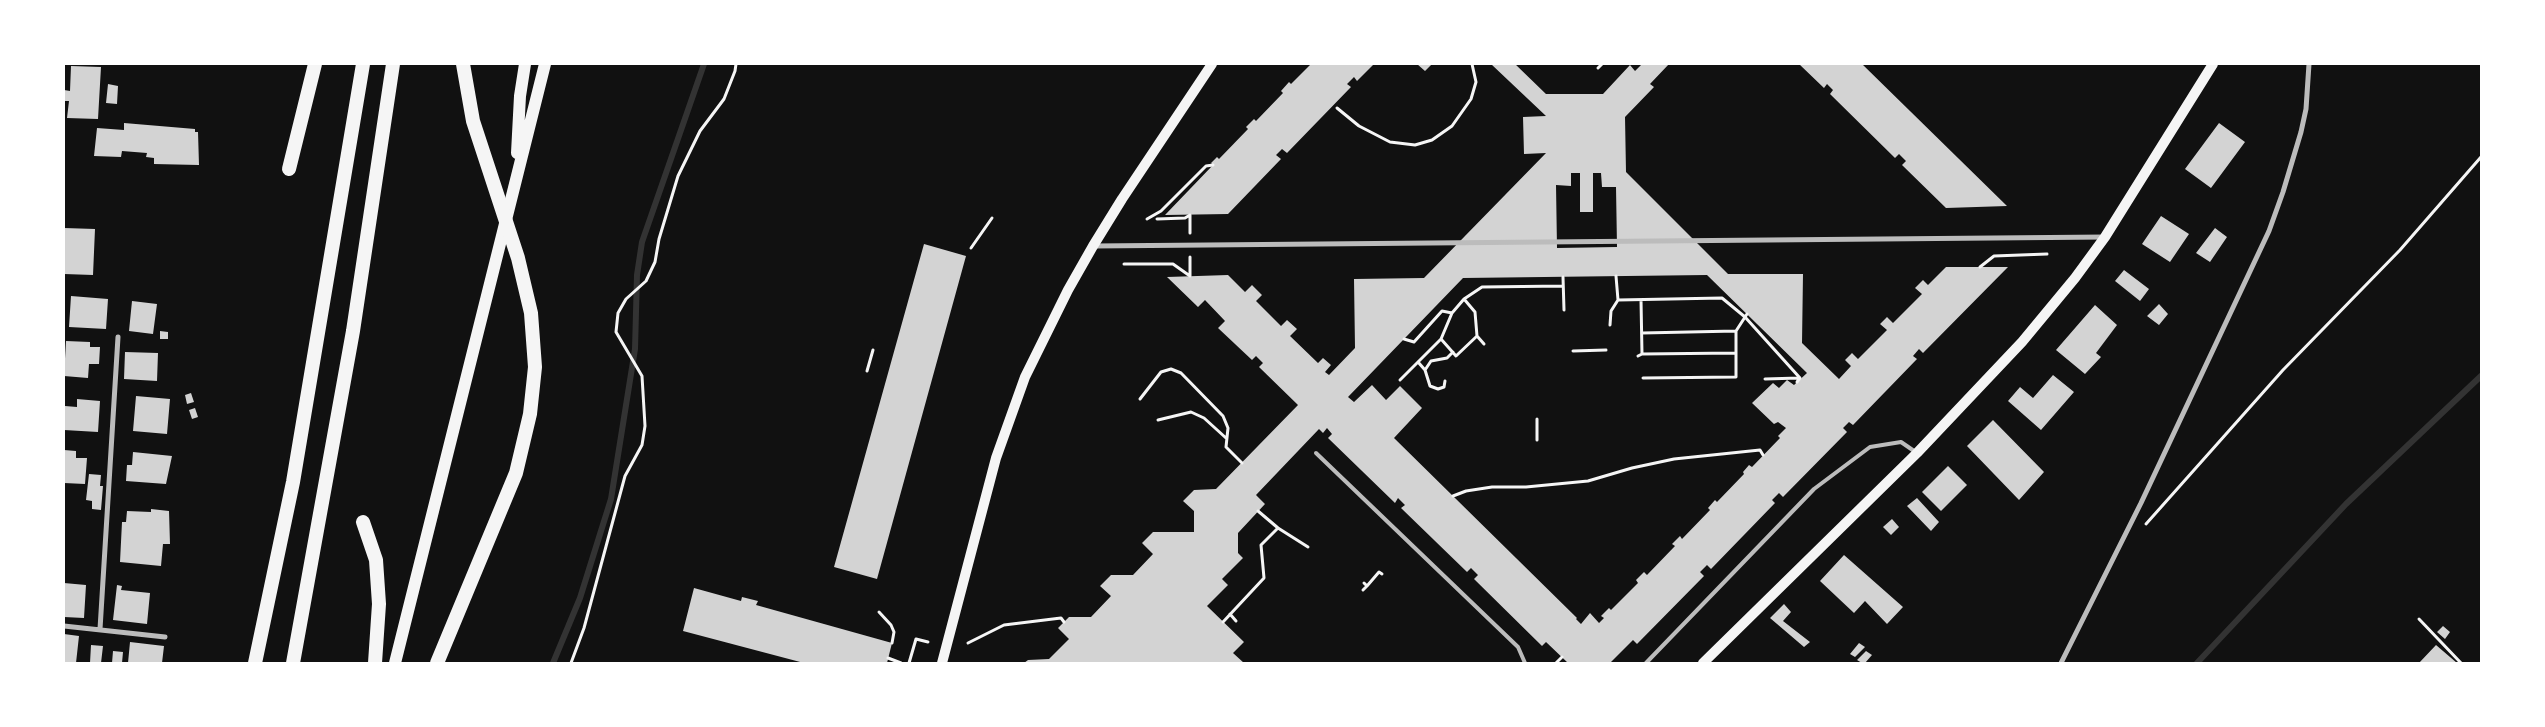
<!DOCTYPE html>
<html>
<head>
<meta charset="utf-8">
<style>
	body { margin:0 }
	#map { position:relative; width:2545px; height:727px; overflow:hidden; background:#111; font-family:"DM Sans",sans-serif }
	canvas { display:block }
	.frame { position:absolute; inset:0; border:65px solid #fff; pointer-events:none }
</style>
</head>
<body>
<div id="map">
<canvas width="2545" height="727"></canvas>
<div class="frame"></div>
</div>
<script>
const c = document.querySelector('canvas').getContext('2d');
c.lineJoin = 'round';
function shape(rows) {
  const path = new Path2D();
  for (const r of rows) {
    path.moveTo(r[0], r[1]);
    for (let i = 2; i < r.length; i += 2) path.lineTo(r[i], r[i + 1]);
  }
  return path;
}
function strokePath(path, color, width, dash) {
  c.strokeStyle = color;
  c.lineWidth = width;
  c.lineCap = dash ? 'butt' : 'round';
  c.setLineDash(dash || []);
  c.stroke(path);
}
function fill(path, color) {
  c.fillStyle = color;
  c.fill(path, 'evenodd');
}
const stream = shape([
	[553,663,580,598,611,499,635,349,637,275,642,242,704,64],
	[2197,663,2346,504,2481,376]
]);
const building = shape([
	[1311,64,1374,64,1357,81,1354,77,1347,84,1351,87,1287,153,1282,149,1276,155,1281,159,1228,214,1165,215,1213,165,1211,163,1217,157,1219,159,1248,129,1246,127,1254,119,1256,121,1283,93,1281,91,1289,82,1291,84],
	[1417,64,1432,64,1425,71],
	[1491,64,1515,64,1546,94,1603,94,1630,65,1635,71,1642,64,1669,64,1650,84,1654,87,1625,117,1626,172,1728,274,1803,274,1802,343,1839,379,1851,366,1845,360,1852,353,1858,359,1887,330,1880,324,1887,317,1893,323,1922,294,1915,288,1923,280,1928,285,1946,267,2008,267,1923,353,1919,349,1913,356,1917,359,1853,425,1849,422,1843,428,1847,432,1783,497,1779,493,1772,500,1775,503,1711,569,1707,565,1700,572,1704,576,1637,644,1633,640,1610,663,1568,663,1546,642,1542,646,1474,579,1478,575,1471,568,1467,572,1401,508,1405,505,1398,498,1395,503,1328,438,1332,434,1327,428,1323,433,1319,429,1256,495,1265,504,1238,533,1238,553,1243,558,1222,579,1228,585,1207,606,1244,642,1233,653,1244,663,1024,663,1028,660,1049,659,1069,639,1058,628,1069,617,1091,617,1111,596,1100,586,1111,575,1133,575,1153,554,1142,543,1153,532,1194,532,1194,511,1183,501,1194,490,1216,489,1298,405,1259,367,1263,363,1256,356,1252,360,1218,328,1225,321,1205,300,1198,307,1167,277,1228,275,1245,292,1252,285,1262,295,1256,301,1281,326,1287,320,1297,329,1290,336,1318,363,1323,358,1331,365,1325,372,1329,375,1355,348,1354,279,1424,278,1546,153,1524,154,1523,117,1546,116],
	[1571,173,1580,173,1580,212,1593,212,1593,173,1601,173,1602,187,1616,187,1617,247,1557,248,1556,185,1571,186],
	[1707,275,1807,373,1794,385,1787,380,1779,388,1773,383,1752,403,1774,424,1778,422,1786,428,1778,436,1780,438,1752,467,1749,465,1743,472,1744,474,1717,502,1715,500,1708,508,1710,510,1682,539,1680,536,1672,544,1675,546,1647,575,1644,572,1636,580,1638,583,1611,610,1609,608,1601,616,1604,618,1599,623,1590,613,1581,624,1576,619,1577,618,1394,438,1422,408,1400,386,1386,400,1372,385,1354,402,1348,397,1463,278],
	[1799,64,1862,64,2007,206,1946,208,1902,165,1906,161,1899,154,1895,158,1830,94,1833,90,1827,84,1824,88],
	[71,66,101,67,98,119,67,118,69,101,64,101,64,90,70,91],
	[108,84,118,86,117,104,106,103],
	[124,123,195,129,195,132,198,132,199,165,154,164,154,158,146,157,147,153,122,151,121,157,94,156,97,128,124,130],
	[2219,123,2245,142,2211,188,2185,169],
	[2161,216,2189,234,2170,262,2142,244],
	[64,228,95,229,93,275,64,274],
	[2215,228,2227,237,2210,262,2196,253],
	[924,244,966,256,877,579,834,567],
	[2124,270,2149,289,2140,301,2115,281],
	[71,296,108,299,106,329,69,327],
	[132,301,157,304,153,334,129,331],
	[2159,304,2168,314,2159,325,2147,316],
	[2095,305,2117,325,2096,353,2101,357,2085,374,2056,350],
	[160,331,168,332,168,339,160,339],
	[66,341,90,342,90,347,100,347,99,364,89,364,88,378,64,376],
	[125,352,158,353,157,381,124,379],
	[2053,375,2074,392,2041,430,2008,401,2020,387,2033,398],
	[191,393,194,402,187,404,185,395],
	[136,396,170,399,167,434,133,431],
	[77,399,100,401,98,432,64,430,65,406,77,407],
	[195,408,198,417,192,419,189,410],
	[1993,420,2044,472,2019,500,1967,446],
	[64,450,76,451,76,458,87,458,85,484,64,483],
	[133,452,172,456,166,484,126,481,127,465,132,465],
	[1948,466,1967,485,1941,511,1922,492],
	[89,474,101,475,100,486,103,486,101,510,92,509,92,501,86,500],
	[1917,498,1939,522,1931,531,1907,506],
	[151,509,169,511,170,544,163,544,161,566,120,562,122,522,126,522,127,511,151,512],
	[1892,519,1899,527,1891,535,1883,527],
	[1844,555,1903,607,1887,624,1865,601,1854,613,1820,581],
	[64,583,86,585,84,618,64,617],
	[117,585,122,586,121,590,150,593,147,624,113,620],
	[694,588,741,601,742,597,758,601,756,605,892,643,887,663,804,663,683,631],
	[1784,604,1791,612,1783,621,1810,642,1804,647,1770,618],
	[2443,626,2450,632,2445,639,2437,632],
	[64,634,79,636,76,663,64,663],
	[130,642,164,646,162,663,128,663],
	[1859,643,1865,647,1855,657,1850,654],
	[91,645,103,646,101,663,90,663],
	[2436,645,2457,663,2419,663],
	[113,651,123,652,122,663,112,663],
	[1866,651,1872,655,1865,663,1862,663,1857,660]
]);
const path = shape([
	[1598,68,1602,64],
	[1337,108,1359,126,1390,142,1415,145,1432,140,1452,126,1471,99,1476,82,1472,64],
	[1147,219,1161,211,1206,166,1213,165],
	[1157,219,1185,218,1190,215,1190,233],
	[971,248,992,218],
	[1190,257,1190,276],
	[1124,264,1173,264,1190,276],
	[1980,267,1994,256,2047,254],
	[1616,276,1618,300],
	[1563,277,1564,310],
	[1464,299,1475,312,1477,336,1484,344],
	[1641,300,1642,354],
	[1610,325,1611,311,1618,300,1722,298,1745,317,1800,378,1797,382],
	[1642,333,1736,331],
	[1404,339,1414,342,1442,311,1452,313],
	[1441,339,1456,356,1477,336],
	[1573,351,1606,350],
	[1638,356,1642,354,1736,353],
	[1418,362,1425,370],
	[867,371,873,350],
	[1643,378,1736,377,1736,331,1747,314],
	[1765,379,1799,378],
	[1400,380,1441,339,1452,313,1464,299,1482,287,1563,286],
	[1445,381,1444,387,1438,389,1430,386,1425,370,1431,361,1447,358,1453,352],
	[1140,399,1161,372,1171,369,1181,373,1223,416,1228,428,1226,447,1242,463],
	[1537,419,1537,440],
	[1158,420,1191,412,1204,418,1226,438],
	[1453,496,1466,491,1492,487,1526,487,1588,481,1632,468,1674,459,1760,450,1763,455],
	[1258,511,1278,528,1308,547],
	[2146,524,2283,370,2400,250,2481,157],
	[1364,583,1367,586,1379,572,1382,574],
	[1363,590,1367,586],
	[879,612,891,625,894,632,892,643],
	[1230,614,1236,621],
	[2419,619,2461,663],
	[1223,622,1264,578,1261,545,1278,528],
	[968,643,1004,625,1061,618,1064,622],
	[888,658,901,663],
	[571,663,584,628,625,476,642,445,645,426,642,376,616,332,618,313,626,299,646,281,655,262,659,239,678,176,700,131,724,99,735,71,736,64],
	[909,663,916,639,928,642],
	[1556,663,1562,657]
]);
const service = shape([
	[1316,453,1518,647,1525,663],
	[1646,663,1814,489,1870,447,1901,442,1917,453]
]);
const minor = shape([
	[1094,246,2105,237],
	[64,626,165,637],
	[100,629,118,337],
	[2061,663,2141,503,2269,231,2283,192,2301,132,2306,109,2309,64]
]);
const secondary = shape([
	[942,663,996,458,1025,377,1068,290,1093,246,1122,199,1212,64],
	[1703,663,1917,453,2022,342,2075,278,2105,237,2213,64]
]);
const primary = shape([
	[517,153,520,96,525,64],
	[395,663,545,64]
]);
const trunk = shape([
	[289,169,315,64],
	[363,522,376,560,379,604,375,663],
	[255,663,293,482,363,64],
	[293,663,353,331,393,64],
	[437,663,516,473,530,414,535,367,531,313,518,258,473,121,463,64]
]);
strokePath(stream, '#333', 6);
fill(building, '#d3d3d3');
strokePath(path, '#f5f5f5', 3);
strokePath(service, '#bcbcbc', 4);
strokePath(minor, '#bcbcbc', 5);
strokePath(secondary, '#f5f5f5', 10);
strokePath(primary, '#f5f5f5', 12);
strokePath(trunk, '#f5f5f5', 14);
</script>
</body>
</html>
